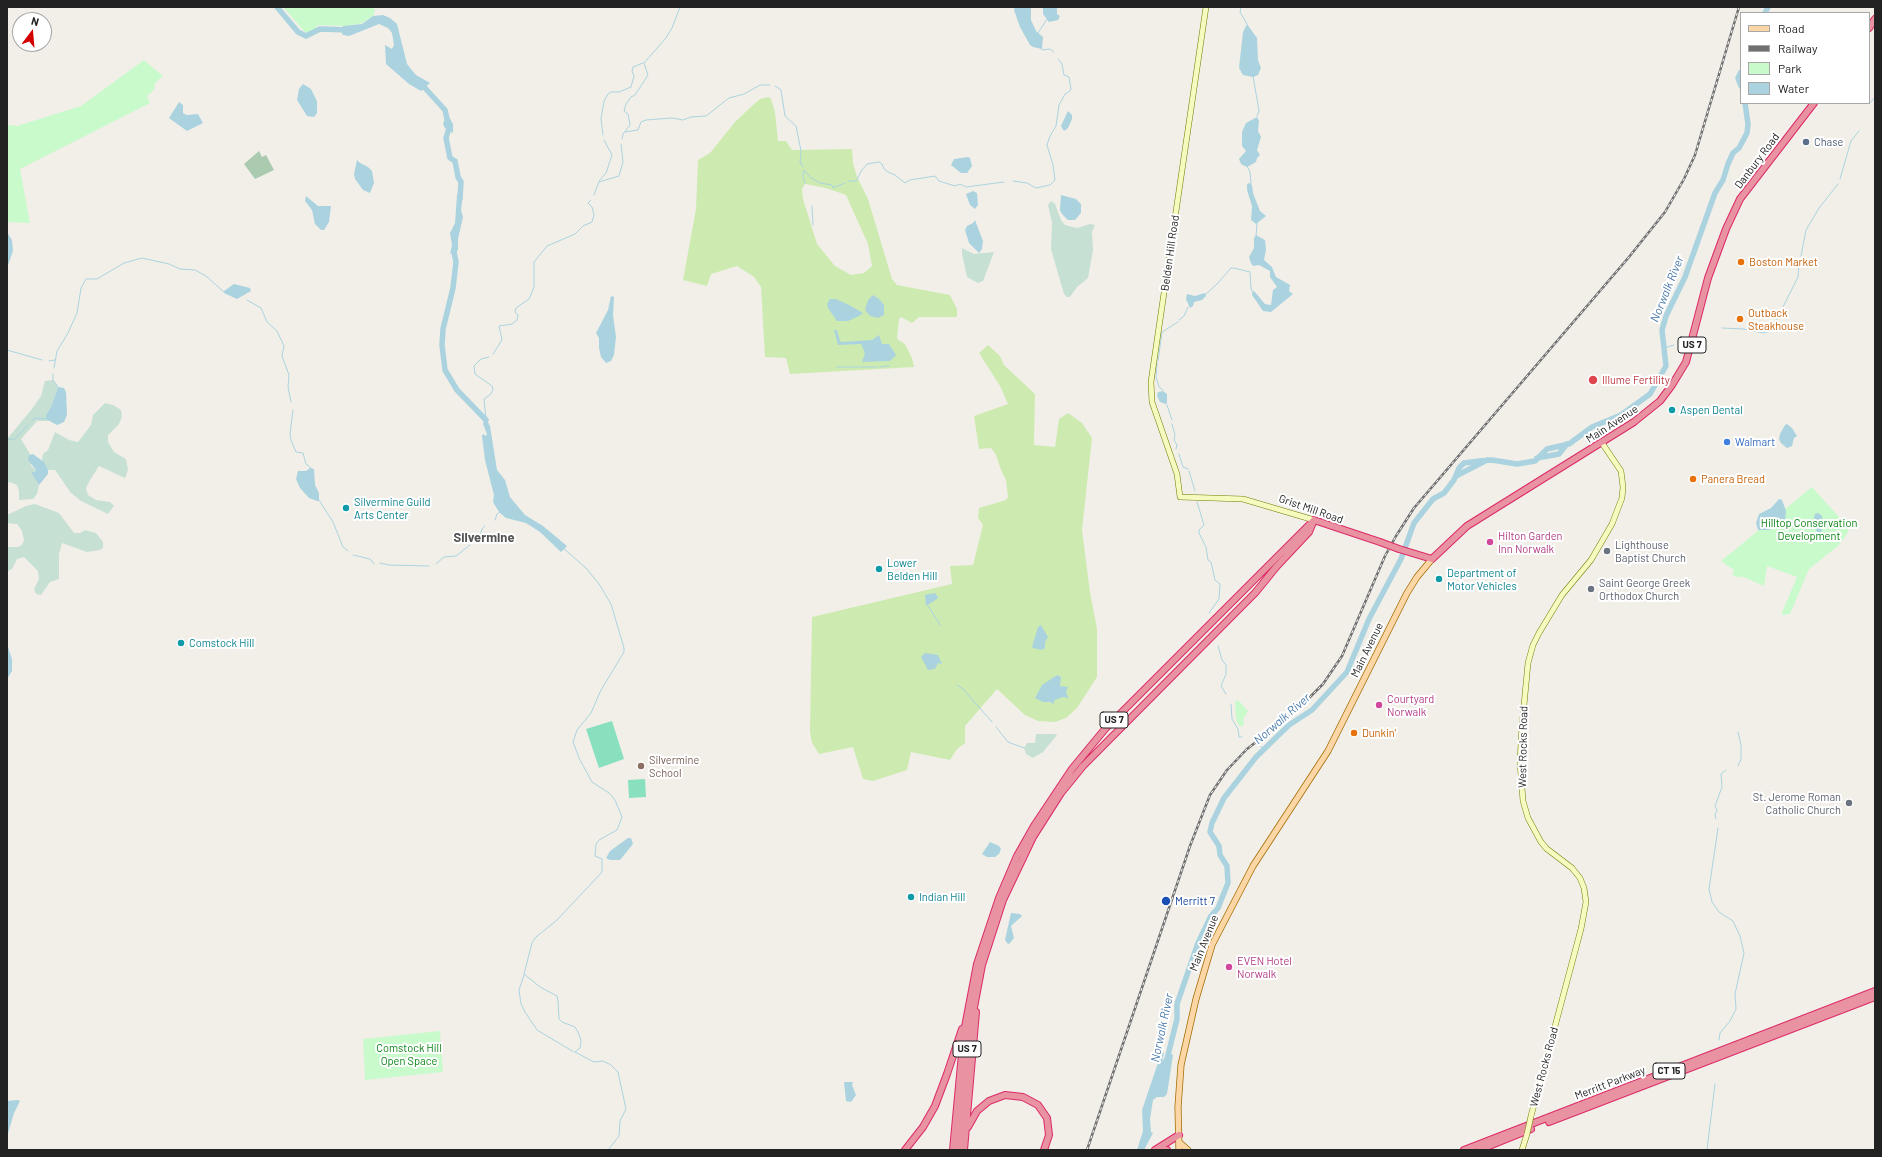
<!DOCTYPE html>
<html>
<head>
<meta charset="utf-8">
<style>
	body { margin:0 }
	#map { position:relative; width:1882px; height:1157px; overflow:hidden; background:#f2efe9; font-family:Barlow,sans-serif }
	canvas { display:block }
	.frame { position:absolute; inset:0; border:8px solid #222; pointer-events:none }
	.legend { position:absolute; left:1740px; top:12px; width:130px; height:92px; box-sizing:border-box; background:#fff; border:1px solid #a7a7a7; margin:0; padding:5px 7px; list-style:none; font-size:12px; color:#222 }
	.legend li { display:flex; align-items:center; gap:8px; height:20px }
	.legend b { width:20px; border:1px solid #a7a7a7 }
	.north { position:absolute; left:12px; top:12px; width:40px; height:40px; box-sizing:border-box; background:#fff; border:1px solid #a7a7a7; border-radius:50%; rotate:16deg; font-size:11px; font-weight:700; line-height:16px; text-align:center; color:#222 }
	.north::after { content:''; display:block; margin:auto; width:14px; height:18px; background:#d40000; clip-path:polygon(50% 0,100% 100%,50% 72%,0 100%) }
</style>
</head>
<body>
<div id="map">
<canvas width="1882" height="1157"></canvas>
<div class="frame"></div>
<ul class="legend">
<li><b style="height:5px;background:#fcd6a4"></b>Road</li>
<li><b style="height:5px;background:#707070"></b>Railway</li>
<li><b style="height:11px;background:#c8facc"></b>Park</li>
<li><b style="height:11px;background:#aad3df"></b>Water</li>
</ul>
<div class="north">N</div>
</div>
<script>
const c = document.querySelector('canvas').getContext('2d');
c.lineJoin = 'round';
function fill(path, color) {
  c.fillStyle = color;
  c.fill(path, 'evenodd');
}
function shape(rows) {
  const path = new Path2D();
  for (const r of rows) {
    path.moveTo(r[0], r[1]);
    for (let i = 2; i < r.length; i += 2) path.lineTo(r[i], r[i + 1]);
  }
  return path;
}
function strokePath(path, color, width, dash) {
  c.strokeStyle = color;
  c.lineWidth = width;
  c.lineCap = dash ? 'butt' : 'round';
  c.setLineDash(dash || []);
  c.stroke(path);
}
function label(font, color, halo, rows, align = 'center') {
  c.font = font + ' Barlow,sans-serif';
  c.lineWidth = 4;
  c.setLineDash([]);
  c.textBaseline = 'middle';
  c.strokeStyle = halo;
  c.fillStyle = color;
  for (const [text, x, y, turn = 0] of rows) {
    c.save();
    c.translate(x, y);
    c.rotate((+turn || 0) * Math.PI / 180);
    c.textAlign = isNaN(turn) ? turn : align;
    if (halo) c.strokeText(text, 0, 0);
    c.fillText(text, 0, 0);
    c.restore();
  }
}
const grass = shape([
	[769,97,771,99,775,112,778,141,786,141,792,150,852,149,853,163,857,177,868,199,892,279,897,285,950,295,957,309,957,317,919,317,912,323,901,317,899,319,897,339,905,344,912,358,914,367,790,374,786,358,765,357,761,287,754,277,737,266,711,274,707,286,683,280,696,209,698,160,710,153,735,122,753,105,760,99],
	[805,184,826,188,846,195,868,244,872,266,864,273,851,275,835,266,817,244,803,199,802,189],
	[988,345,1000,356,1004,365,1035,394,1034,445,1055,447,1059,419,1068,413,1082,423,1092,438,1082,530,1090,592,1097,629,1097,677,1077,708,1066,718,1055,722,1038,721,1025,715,997,689,965,726,965,743,957,749,950,760,911,752,907,770,873,781,863,779,853,747,819,754,812,743,810,732,812,617,952,584,950,566,973,565,983,525,978,518,979,508,1006,500,1008,497,1006,480,1001,470,996,455,991,448,979,449,974,416,1008,404,1000,386,979,353]
]);
const wetland = shape([
	[1051,201,1055,204,1061,220,1065,225,1077,228,1090,224,1095,225,1092,232,1093,250,1088,278,1077,287,1070,297,1067,297,1064,294,1051,249,1052,222,1048,205],
	[962,248,974,254,994,252,983,281,978,283,967,277,962,254],
	[53,380,58,387,51,407,46,415,46,419,50,421,37,421,21,439,30,454,29,455,31,466,36,470,34,475,39,485,37,494,33,499,19,500,19,491,17,485,10,482,7,483,7,439,32,409,41,396,45,381],
	[105,403,113,405,121,410,122,417,119,424,108,435,108,442,114,452,126,459,128,470,125,478,99,466,90,480,86,488,88,495,96,500,110,502,114,506,108,514,81,501,71,493,55,470,48,470,42,460,43,454,48,450,55,432,69,440,78,442,91,425,93,415],
	[35,504,59,513,74,533,80,533,85,530,96,533,103,542,103,548,100,550,87,552,62,543,59,554,59,579,50,582,41,595,36,594,34,589,39,579,38,571,24,557,17,559,12,569,7,572,7,547,18,547,22,545,24,540,22,531,17,524,7,523,7,515,26,506],
	[1036,734,1054,734,1057,735,1043,752,1033,758,1026,754,1024,748,1027,743,1035,743]
]);
const cemetery = shape([
	[259,151,262,157,266,155,274,170,255,179,244,164]
]);
const park = shape([
	[283,7,372,7,375,10,373,16,362,23,346,26,318,25,311,34,305,32],
	[144,60,163,76,155,83,154,90,147,96,150,103,20,169,30,223,7,222,7,125,17,126,81,106],
	[1812,487,1849,528,1847,534,1838,546,1809,569,1790,614,1781,615,1797,577,1767,566,1764,586,1741,576,1740,578,1732,575,1734,570,1721,561],
	[1238,700,1248,711,1243,719,1244,724,1241,727,1237,723,1236,717,1235,702],
	[440,1031,443,1072,365,1080,363,1039]
]);
const pitch = shape([
	[612,721,624,759,599,768,586,729],
	[645,779,646,797,629,798,628,780]
]);
const water = shape([
	[1015,7,1031,7,1031,20,1036,31,1043,37,1042,49,1033,47,1030,45,1020,27,1014,10],
	[1043,7,1057,7,1057,14,1060,16,1058,20,1049,22,1043,14],
	[383,15,390,18,397,24,407,64,416,75,430,83,421,91,409,84,386,64,385,45,392,49,394,45,392,33,388,28,379,24,349,36,343,35,341,31,343,26,362,24,373,16],
	[1247,24,1257,38,1258,60,1261,68,1258,75,1253,77,1243,75,1239,68,1243,32],
	[303,84,311,89,317,101,317,113,314,117,307,116,297,100,299,89],
	[179,102,183,105,183,113,187,115,198,114,203,123,187,131,169,118],
	[1068,111,1072,115,1072,119,1068,128,1064,131,1061,126],
	[449,117,453,124,453,133,445,128,443,124,445,118],
	[1257,117,1259,121,1258,131,1261,137,1257,150,1260,155,1257,158,1256,162,1247,167,1241,164,1239,159,1246,151,1242,146,1242,132,1246,123],
	[968,157,970,158,972,166,967,173,961,173,951,165,954,159],
	[357,160,360,163,368,167,372,171,374,183,370,193,363,190,355,179,354,174],
	[1249,183,1252,185,1253,193,1260,211,1266,216,1256,224,1251,220,1252,206,1247,190,1247,184],
	[460,191,463,194,461,210,463,217,458,239,458,250,450,254,452,245,450,233,455,223,457,195],
	[973,191,977,193,978,205,975,209,970,205,966,194],
	[1061,195,1076,199,1081,204,1081,213,1075,220,1068,220,1062,214,1060,210],
	[306,196,318,206,331,206,329,222,324,230,321,230,315,224,312,210,305,201],
	[975,220,983,241,982,249,979,253,969,243,965,230,967,226,973,223],
	[7,232,12,240,13,251,7,268],
	[1256,235,1265,240,1266,250,1264,260,1272,267,1276,277,1290,285,1289,291,1293,294,1271,312,1263,311,1252,295,1253,291,1255,292,1265,304,1271,305,1273,290,1277,287,1270,277,1270,271,1259,265,1253,266,1251,263,1249,257,1254,248,1254,238],
	[234,284,250,288,251,291,237,299,224,293,224,291],
	[1187,294,1195,296,1205,293,1206,296,1202,300,1194,302,1193,306,1190,308,1186,299],
	[873,295,879,299,884,305,884,315,878,318,870,316,865,310,868,300],
	[611,296,614,297,613,315,616,337,614,355,611,361,606,363,601,357,599,348,599,338,596,333,608,310],
	[830,299,836,299,849,305,863,313,859,316,848,321,837,321,828,308,827,304],
	[834,330,837,330,840,341,842,342,872,340,879,335,882,344,889,344,896,355,890,361,862,362,865,353,861,344,838,345],
	[58,387,64,388,66,392,67,415,64,422,57,425,46,419,46,415,51,407],
	[1163,391,1167,394,1167,403,1166,404,1160,402,1157,396,1158,392],
	[485,417,490,426,497,470,505,480,510,497,525,515,543,526,567,546,561,552,540,532,526,523,506,518,499,512,493,502,494,495,485,460,482,436,483,434,486,436,487,434,483,424],
	[1787,424,1792,428,1797,436,1794,438,1792,446,1787,448,1781,443,1779,439,1780,434,1785,425],
	[33,454,44,462,48,470,48,474,39,485,31,472,35,472,36,470,28,460,29,455],
	[310,468,314,469,315,485,319,493,319,501,317,501,309,498,300,488,296,479,298,471,306,471],
	[1779,499,1782,500,1786,511,1785,522,1769,530,1758,530,1756,523,1759,514,1771,508],
	[1818,513,1822,516,1823,527,1821,532,1817,534,1814,517,1815,514],
	[935,593,938,597,937,599,926,606,925,595],
	[1041,625,1048,637,1045,642,1045,648,1042,650,1033,648,1032,647,1038,627],
	[7,644,12,659,12,671,7,679],
	[925,653,938,655,942,664,938,663,935,669,928,670,921,657],
	[1057,675,1061,677,1060,686,1068,687,1066,693,1069,698,1063,697,1055,700,1053,704,1050,702,1043,702,1035,698,1042,685],
	[628,838,631,838,633,844,620,860,610,860,606,858,610,851],
	[990,842,999,846,1001,849,999,854,995,857,987,857,982,854],
	[1011,913,1020,914,1022,916,1011,926,1014,938,1010,943,1008,944,1005,940],
	[1162,1051,1164,1053,1162,1061,1169,1053,1173,1055,1167,1094,1164,1097,1157,1097,1153,1100,1150,1119,1151,1132,1153,1133,1144,1150,1137,1150,1143,1131,1142,1110],
	[844,1082,853,1082,852,1085,856,1095,851,1102,846,1101],
	[18,1100,20,1101,14,1113,7,1137,7,1101]
]);
const stream = shape([
	[1241,7,1240,12,1247,24],
	[1038,33,1047,19],
	[1041,48,1042,50,1050,49,1054,52],
	[1253,76,1259,111,1257,116],
	[775,86,781,90,785,116,796,126,801,151,800,162,803,167],
	[1870,103,1875,97],
	[625,132,638,130,641,122,646,120,672,118,683,120,691,117,706,116,729,98,744,94,760,85,770,85],
	[603,135,601,119,604,101,608,94,611,92,619,92,631,87,634,76,632,71,633,67,643,63],
	[622,139,623,134,630,125,628,114,624,111,626,104,631,97,635,95,648,75,644,63,666,38,672,28,680,7],
	[1247,166,1250,172,1251,184],
	[804,170,811,178,820,183,832,185,833,188,845,183],
	[804,171,803,176,805,183],
	[1840,179,1851,141,1859,131],
	[599,181,606,173,612,155,604,140],
	[849,181,856,181,862,170,867,164,879,162,882,164,884,169,888,172,895,175,905,183,910,180,935,176,939,181,955,186,960,184,966,187,1004,182],
	[1013,181,1027,183,1036,188,1050,185,1055,180,1053,165,1047,145,1050,136,1056,126,1059,105,1065,94,1070,91,1071,89,1069,77,1064,75,1062,64,1058,59],
	[594,195,599,182,619,176,623,162,621,144],
	[812,206,813,225],
	[1256,236,1257,223],
	[1801,256,1806,230,1819,208,1838,184],
	[1205,295,1217,284,1231,268,1234,268,1250,272,1251,288,1253,293],
	[247,300,261,308,267,322,277,331,284,346,282,356,289,375,288,387,291,402],
	[1179,320,1184,316,1188,307],
	[1722,328,1744,329,1763,333,1771,331,1798,277,1799,262],
	[1664,348,1674,345],
	[7,350,42,360],
	[493,354,502,340,499,326,512,324,517,320,518,315,515,312,516,308,529,299,534,287,534,262,547,246,575,234,583,226,592,222,594,215,592,207,588,203,591,200],
	[49,361,55,360],
	[1158,361,1162,332,1178,322],
	[1157,363,1156,377,1159,387,1163,390],
	[837,367,878,367],
	[880,367,889,366],
	[54,368,57,351,68,333,77,313,81,288,86,279,97,279,124,263,142,258,169,264,180,269,195,270,206,276,224,292],
	[53,374,53,380,59,388],
	[1167,405,1172,420],
	[293,410,290,434,291,440,296,452,303,453,306,464,311,468],
	[486,419,484,399,490,395,493,390,492,386,475,374,474,366,481,359,489,357],
	[32,421,35,418,46,419],
	[1172,424,1175,435,1174,440,1177,445,1176,449],
	[8,439,14,440,28,425],
	[1179,454,1183,467,1188,469],
	[1189,471,1195,491],
	[319,500,333,522,343,547,348,551],
	[1197,502,1204,525,1199,530,1199,533,1206,547,1208,560,1211,562,1215,580,1220,584,1219,599,1209,613],
	[495,520,497,514,500,512],
	[479,538,482,529,485,526],
	[471,541,477,540],
	[563,548,586,568,599,584,611,604,624,648,624,652,601,690,591,713,577,730,573,742,579,758,592,782,609,793,615,800,622,817,617,830,599,840,596,844,595,856,602,859,602,872,557,920,536,937,532,943,524,974,540,987,557,996,558,1001,559,1019,562,1022,575,1027,579,1034,581,1041,580,1048,575,1052,594,1062,603,1061,611,1065,618,1072,626,1109,620,1121,619,1136,608,1150],
	[353,555,370,559,374,564],
	[380,563,389,565,429,566],
	[436,564,444,557,456,556,470,545],
	[928,606,941,626],
	[1218,646,1222,660,1226,665,1226,674,1221,686,1226,694],
	[957,685,963,689,992,722],
	[1231,704,1232,719,1238,729,1239,737,1242,737],
	[996,727,1008,742,1024,748],
	[1738,732,1741,745,1741,759,1738,766],
	[1256,744,1265,749],
	[1716,819,1715,815,1717,810,1715,806,1722,787,1721,774,1726,770],
	[1718,828,1709,889,1712,902,1719,912,1733,921,1740,936,1744,953,1735,994,1736,1009,1730,1021,1720,1033,1719,1040],
	[524,975,519,990,521,1004,525,1012,537,1030,574,1052],
	[583,1150,590,1150],
	[1707,1150,1715,1084]
]);
const river = shape([
	[277,7,298,32,306,36,320,29,348,30],
	[1765,13,1768,7],
	[1741,72,1738,78,1741,86],
	[420,85,425,88,445,110,449,128,446,138,450,158,455,161,458,177,461,182,460,199],
	[455,246,454,252,456,262,453,288,443,329,442,345,445,370,457,390,486,420],
	[1537,458,1559,454,1567,444],
	[1456,476,1487,460],
	[1167,1059,1177,1019,1177,1004,1198,943,1211,916,1218,908,1228,883,1227,866,1220,855,1219,846,1210,832,1212,823,1224,798,1256,757,1289,725,1312,710,1347,672,1369,619,1401,559,1414,523,1433,499,1444,493,1454,480,1459,468,1464,463,1479,461,1492,460,1517,464,1535,461,1547,449,1569,444,1592,427,1621,415,1650,394,1666,366,1662,330,1666,316,1685,277,1715,193,1723,180,1728,164,1733,153,1739,148,1747,133,1748,124,1745,103]
]);
const secondary = shape([
	[1206,7,1154,361,1151,382,1152,402,1177,474,1180,497,1243,499,1314,520],
	[1531,1116,1581,929,1586,902,1584,888,1580,878,1572,868,1547,849,1541,842,1528,818,1523,801,1520,762,1522,726,1528,663,1533,645,1539,633,1562,595,1591,560,1612,524,1622,498,1623,487,1621,471,1602,443],
	[1522,1150,1527,1134]
]);
const primary = shape([
	[1179,1142,1188,1150],
	[1179,1150,1178,1107,1181,1065,1196,999,1212,945,1253,866,1328,751,1407,593,1417,577,1432,559]
]);
const highway = shape([
	[1869,28,1875,19],
	[1314,520,1380,542],
	[1399,549,1432,559,1467,526,1634,422,1660,401,1672,385,1686,362,1708,278,1726,229,1740,199,1814,103],
	[1549,1122,1875,997],
	[968,1127,977,1111,989,1101,1005,1095,1023,1097,1038,1105,1047,1118,1049,1135,1044,1150],
	[905,1150,923,1127,935,1106,947,1074,962,1029],
	[953,1150,964,1032,977,964,999,898,1017,856,1034,826,1072,769,1105,729,1314,520],
	[958,1150,969,1034,982,965,1003,900,1033,837,1061,793,1083,766,1255,593,1277,566,1309,532,1314,520],
	[964,1150,976,1012],
	[1155,1150,1179,1135],
	[1159,1150,1167,1150],
	[1464,1150,1875,991],
	[1479,1150,1531,1129]
]);
const rail = shape([
	[1087,1150,1190,846,1210,795,1227,770,1247,749,1296,711,1323,684,1342,656,1385,556,1396,536,1414,508,1629,257,1665,212,1684,179,1695,155,1739,7]
]);
const secondaryBridge = shape([
	[1527,1134,1531,1116]
]);
const highwayBridge = shape([
	[1380,542,1399,549]
]);
const markers = [
	[1806,142,4,"#5c6f8a"],
	[1741,262,4,"#e8710a"],
	[1740,319,4,"#e8710a"],
	[1593,380,5,"#e0444e"],
	[1672,410,4,"#0f9aa8"],
	[1727,442,4,"#3f7fe0"],
	[1693,479,4,"#e8710a"],
	[346,508,4,"#0f9aa8"],
	[1490,542,4,"#d1479c"],
	[1607,551,4,"#6b7280"],
	[879,569,4,"#0f9aa8"],
	[1439,579,4,"#0f9aa8"],
	[1591,589,4,"#6b7280"],
	[181,643,4,"#0f9aa8"],
	[1379,705,4,"#d1479c"],
	[1354,733,4,"#e8710a"],
	[641,766,4,"#8d6e63"],
	[1849,803,4,"#6b7280"],
	[911,897,4,"#0f9aa8"],
	[1166,901,5,"#1a4fb4"],
	[1229,967,4,"#d1479c"]
];
const shields = [
	[1692,345,28],
	[1114,720,28],
	[967,1049,28],
	[1669,1071,32]
];
const shieldNames = [
	["US 7",1692,345],
	["US 7",1114,720],
	["US 7",967,1049],
	["CT 15",1669,1071]
];
const serviceNames = [
	["Chase",1814,142]
];
const streetNames = [
	["Danbury Road",1757,161,-53],
	["Belden Hill Road",1170,253,-82],
	["Main Avenue",1612,424,-33],
	["Grist Mill Road",1311,509,19],
	["Main Avenue",1367,650,-64],
	["West Rocks Road",1523,747,-89],
	["Main Avenue",1204,943,-68],
	["West Rocks Road",1544,1067,-75],
	["Merritt Parkway",1610,1083,-21]
];
const foodNames = [
	["Boston Market",1749,262],
	["Outback",1748,313],
	["Steakhouse",1748,326],
	["Panera Bread",1701,479],
	["Dunkin'",1362,733]
];
const healthNames = [
	["Illume Fertility",1602,380]
];
const cultureNames = [
	["Aspen Dental",1680,410],
	["Silvermine Guild",354,502],
	["Arts Center",354,515],
	["Lower",887,563],
	["Belden Hill",887,576],
	["Department of",1447,573],
	["Motor Vehicles",1447,586],
	["Comstock Hill",189,643],
	["Indian Hill",919,897]
];
const shopNames = [
	["Walmart",1735,442]
];
const parkNames = [
	["Hilltop Conservation",1809,523],
	["Development",1809,536],
	["Comstock Hill",409,1048],
	["Open Space",409,1061]
];
const hotelNames = [
	["Hilton Garden",1498,536],
	["Inn Norwalk",1498,549],
	["Courtyard",1387,699],
	["Norwalk",1387,712],
	["EVEN Hotel",1237,961],
	["Norwalk",1237,974]
];
const worshipNames = [
	["Lighthouse",1615,545],
	["Baptist Church",1615,558],
	["Saint George Greek",1599,583],
	["Orthodox Church",1599,596],
	["St. Jerome Roman",1841,797,"right"],
	["Catholic Church",1841,810,"right"]
];
const educationNames = [
	["Silvermine",649,760],
	["School",649,773]
];
const transitNames = [
	["Merritt 7",1175,901]
];
const waterNames = [
	["Norwalk River",1667,289,-68],
	["Norwalk River",1282,719,-41],
	["Norwalk River",1162,1028,-78]
];
const quarterNames = [
	["Silvermine",484,538]
];
fill(grass, '#cdebb0');
fill(wetland, '#c6e0d4');
fill(cemetery, '#aacbaf');
fill(park, '#c8facc');
fill(pitch, '#88e0be');
fill(water, '#aad3df');
strokePath(stream, '#aad3df', 1);
strokePath(river, '#aad3df', 5.5);
strokePath(secondary, '#707d05', 6);
strokePath(primary, '#a06b00', 7);
strokePath(highway, '#dc2a67', 8);
strokePath(secondary, '#f7fabf', 5);
strokePath(primary, '#fcd6a4', 5.5);
strokePath(highway, '#e892a2', 6);
strokePath(rail, '#707070', 2.5);
strokePath(rail, '#fff', 1, [3]);
strokePath(secondaryBridge, '#707d05', 6, []);
strokePath(highwayBridge, '#dc2a67', 8, []);
strokePath(secondaryBridge, '#f7fabf', 5);
strokePath(highwayBridge, '#e892a2', 6);
for (const [x, y, r, color] of markers) {
  const dot = new Path2D();
  dot.arc(x, y, r, 0, 2 * Math.PI);
  c.fillStyle = color;
  c.fill(dot);
  strokePath(dot, '#fff', 1.5);
}
for (const [x, y, w] of shields) {
  const box = new Path2D();
  box.roundRect(x - w / 2, y - 8, w, 16, 3);
  c.fillStyle = '#fff';
  c.fill(box);
  strokePath(box, '#222', 1);
}
label('bold 10px', '#222', null, shieldNames);
label('11px', '#4e5e75', '#fff', serviceNames, 'left');
label('11px', '#222', '#fff', streetNames);
label('11px', '#c56008', '#fff', foodNames, 'left');
label('11px', '#be3a42', '#fff', healthNames, 'left');
label('11px', '#0d838f', '#fff', cultureNames, 'left');
label('11px', '#366cbe', '#fff', shopNames, 'left');
label('11px', '#0c8416', '#fff', parkNames);
label('11px', '#b23c85', '#fff', hotelNames, 'left');
label('11px', '#5b616d', '#fff', worshipNames, 'left');
label('11px', '#785e54', '#fff', educationNames, 'left');
label('11px', '#164399', '#fff', transitNames, 'left');
label('italic 12px', '#4a7aab', '#fff', waterNames);
label('bold 13px', '#555', '#fff', quarterNames);
</script>
</body>
</html>
